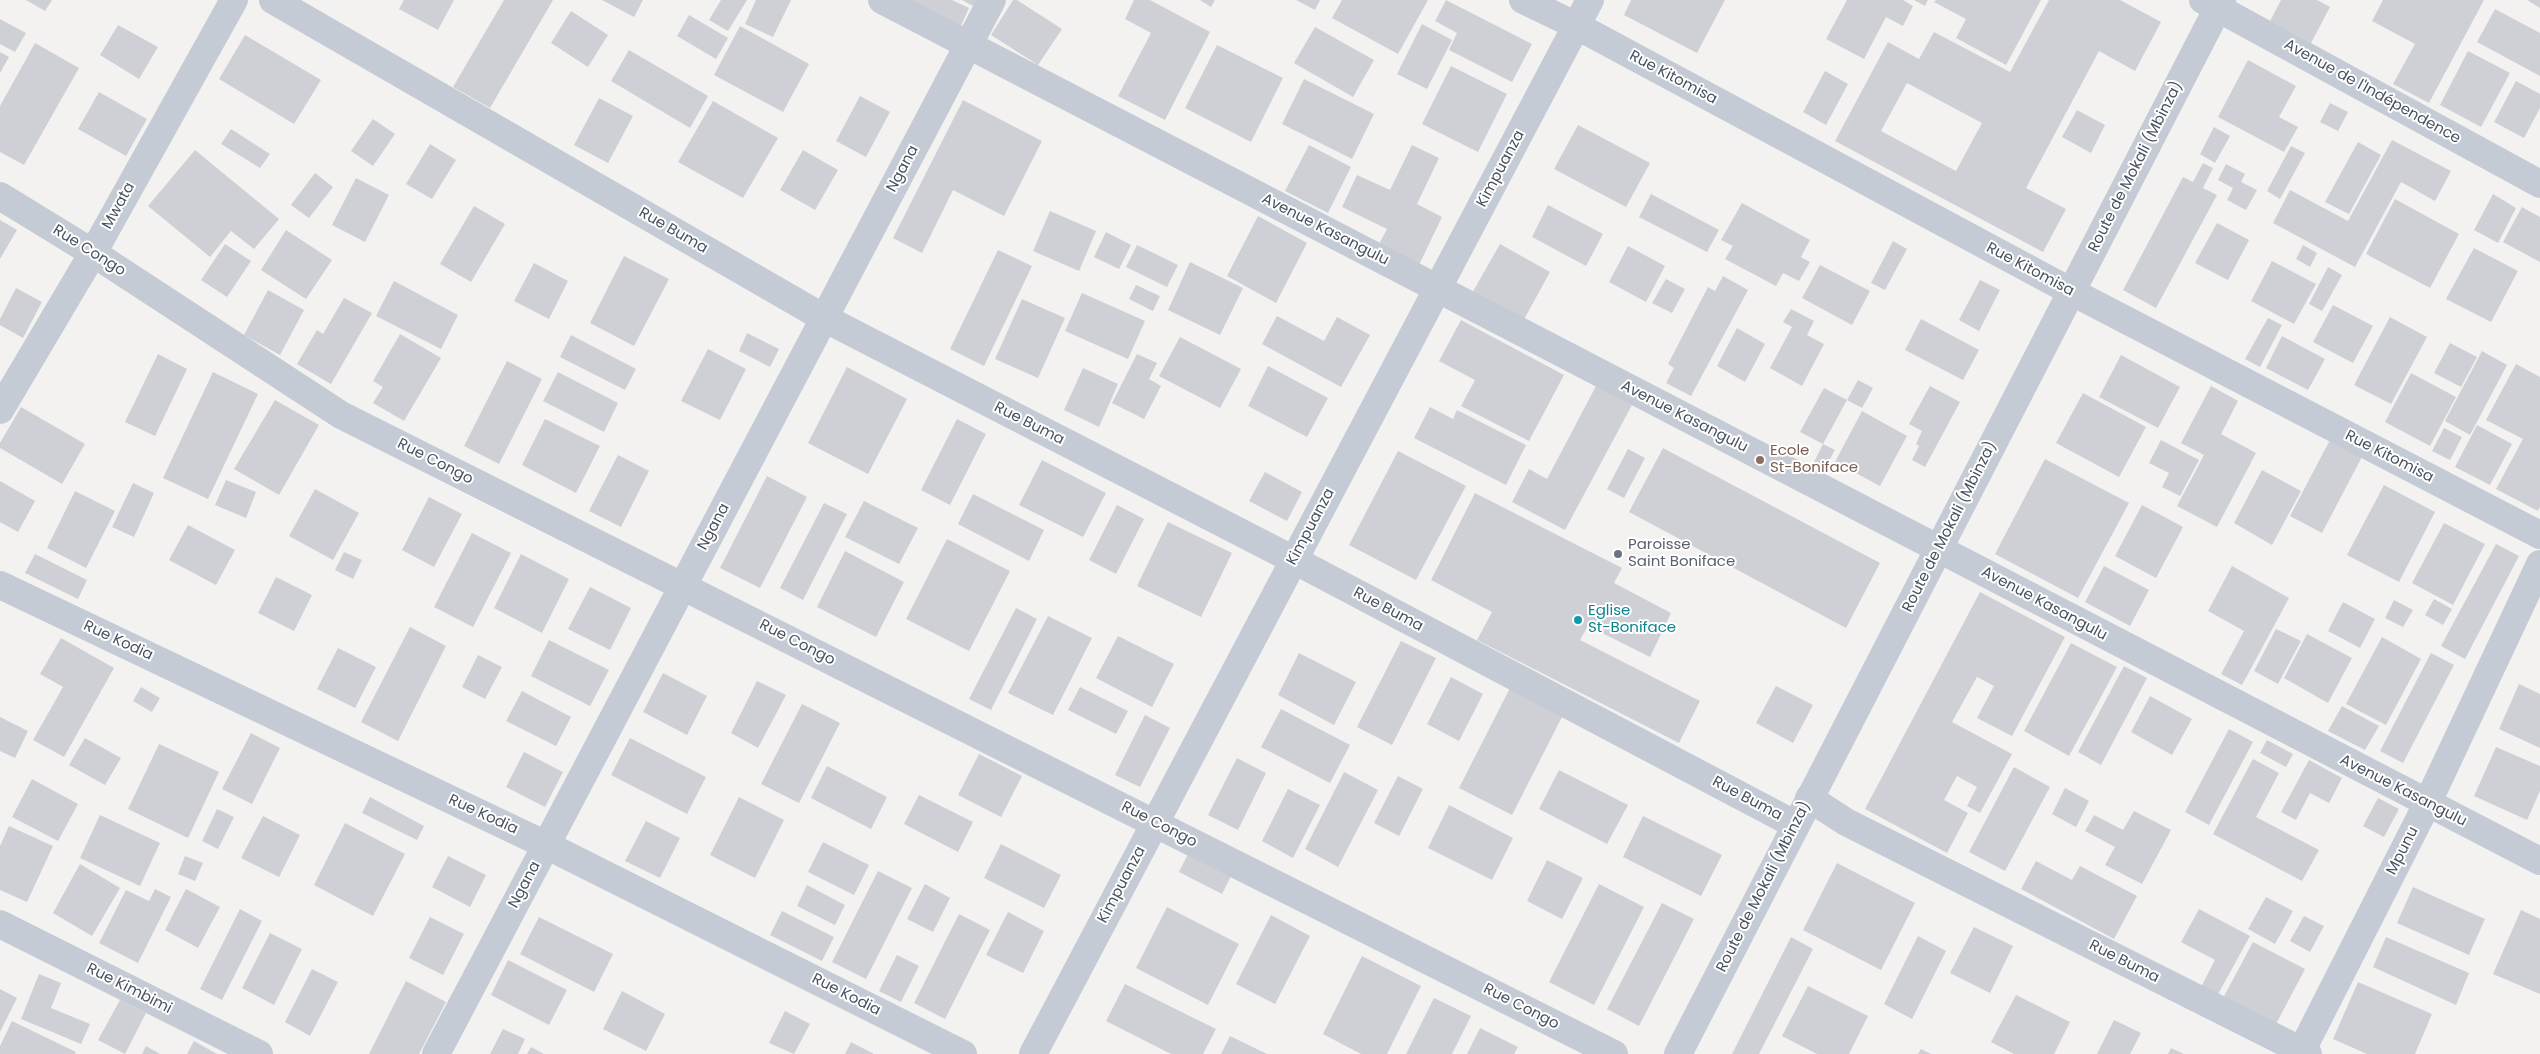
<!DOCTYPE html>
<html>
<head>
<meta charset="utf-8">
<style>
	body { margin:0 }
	canvas { display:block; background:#f3f2f1 }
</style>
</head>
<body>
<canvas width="2540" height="1054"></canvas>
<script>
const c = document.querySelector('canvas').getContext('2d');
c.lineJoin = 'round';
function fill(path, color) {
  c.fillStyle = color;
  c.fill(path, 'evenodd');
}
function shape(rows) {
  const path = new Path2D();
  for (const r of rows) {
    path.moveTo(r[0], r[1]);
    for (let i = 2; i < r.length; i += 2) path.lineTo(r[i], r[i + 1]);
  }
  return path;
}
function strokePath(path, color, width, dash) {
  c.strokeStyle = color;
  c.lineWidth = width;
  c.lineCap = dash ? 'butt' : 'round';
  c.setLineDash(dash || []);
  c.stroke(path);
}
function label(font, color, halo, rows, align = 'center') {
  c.font = font + ' Poppins,sans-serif';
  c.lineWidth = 4;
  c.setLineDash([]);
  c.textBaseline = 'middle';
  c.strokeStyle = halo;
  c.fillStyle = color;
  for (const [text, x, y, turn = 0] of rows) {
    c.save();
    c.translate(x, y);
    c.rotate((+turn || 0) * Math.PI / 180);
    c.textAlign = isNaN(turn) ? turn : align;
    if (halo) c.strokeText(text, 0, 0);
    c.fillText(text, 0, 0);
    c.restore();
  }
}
const building = shape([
	[26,0,52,0,45,11],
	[404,0,454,0,438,30,399,9],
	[504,0,553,0,490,108,453,87],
	[602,0,643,0,634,17],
	[721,0,747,0,728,31,709,20],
	[756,0,791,0,773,37,745,24],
	[903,0,952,0,969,8,960,28],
	[962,0,985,0,980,10],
	[1013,0,1017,0,1062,29,1038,65,991,35],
	[1134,0,1150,0,1210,32,1165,120,1118,96,1151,33,1125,19],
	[1200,0,1215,0,1211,7],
	[1296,0,1320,0,1315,10],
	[1342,0,1428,0,1398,54,1332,18],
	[1446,0,1532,44,1512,82,1449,50,1457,33,1435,21],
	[1631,0,1725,0,1697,53,1624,15],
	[1847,0,1903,0,1913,6,1903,26,1886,17,1864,59,1826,39],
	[1914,0,1928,0,1925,6],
	[1936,0,2041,0,2006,65,1956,38,1966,19,1934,2],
	[2049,0,2120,0,2161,22,2135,71,2099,51,2026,188,2066,209,2043,252,1835,141,1888,42,1919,59,1934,32,2010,72],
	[1907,83,1982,123,1956,171,1881,131],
	[2281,0,2317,0,2330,7,2311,43,2270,21],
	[2383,0,2484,0,2429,103,2393,84,2415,44,2372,21],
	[2527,0,2540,0,2540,8],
	[2495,9,2540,33,2540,76,2477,42],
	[571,11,608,35,588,67,551,43],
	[689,15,728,38,716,59,677,36],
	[0,19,26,33,15,52,0,44],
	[1422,24,1452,40,1427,89,1397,74],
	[118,25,158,47,139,79,100,55],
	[740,26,809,64,783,112,714,75],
	[1315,27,1374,60,1353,97,1294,63],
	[245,35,321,80,294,124,219,79],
	[35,43,79,68,24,165,0,152,0,106],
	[1217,45,1283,78,1251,142,1185,108],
	[629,50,708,96,690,128,611,81],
	[2468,51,2510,73,2481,127,2440,105],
	[0,52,9,57,0,73],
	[2248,60,2296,86,2279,117,2298,127,2284,152,2218,117],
	[1451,66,1507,94,1478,152,1422,124],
	[1825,71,1848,84,1826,125,1803,112],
	[1304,79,1374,114,1352,159,1282,124],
	[2516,81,2540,94,2540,108,2524,138,2494,122],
	[99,92,147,119,126,156,78,129],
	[860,96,890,112,866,157,836,141],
	[599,98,633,116,608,163,574,145],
	[963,100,1042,141,1004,216,953,190,922,253,893,238],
	[713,101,778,138,743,198,678,162],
	[2330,103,2348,112,2338,131,2320,122],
	[2077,110,2105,125,2091,153,2062,137],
	[373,119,395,134,373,166,351,151],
	[1578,125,1650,163,1626,207,1554,169],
	[2214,127,2230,136,2215,163,2200,154],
	[231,129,270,154,260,168,221,144],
	[2392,140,2451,171,2435,201,2401,182,2355,267,2273,223,2290,190,2348,221],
	[2358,142,2381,155,2349,214,2325,202],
	[430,144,456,160,432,199,406,184],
	[1309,145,1351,167,1328,213,1285,191],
	[1412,145,1439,158,1417,204,1442,217,1418,267,1377,248,1387,229,1342,207,1357,175,1390,190],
	[2291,146,2305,153,2280,199,2267,191],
	[195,150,279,219,254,249,231,231,210,257,148,206],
	[803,150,838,170,815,210,780,190],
	[2203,163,2213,168,2203,188,2217,195,2156,308,2123,290,2183,177,2193,182],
	[2226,164,2245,174,2241,182,2257,190,2246,210,2227,200,2233,188,2218,180],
	[315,173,333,187,309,218,291,205],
	[356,178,389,195,365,242,332,225],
	[1651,194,1719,230,1707,252,1639,217],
	[2493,194,2516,208,2498,243,2474,230],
	[2395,199,2459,234,2430,288,2366,254],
	[1742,203,1810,240,1801,257,1810,262,1799,281,1783,273,1776,286,1725,259,1733,246,1721,240],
	[1548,205,1603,234,1586,266,1532,237],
	[474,206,505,224,471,282,440,264],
	[2522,207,2540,217,2540,262,2503,242],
	[1050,211,1096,231,1079,271,1033,251],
	[1258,216,1307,243,1276,303,1227,276],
	[0,220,17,230,0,259],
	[2217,223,2249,240,2228,280,2195,263],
	[286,230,332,260,306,299,261,270],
	[1106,232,1131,245,1119,269,1094,257],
	[1893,241,1907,249,1885,290,1871,283],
	[225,244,251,261,227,297,201,280],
	[1500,244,1550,272,1522,323,1471,295],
	[1137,245,1178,265,1167,287,1126,267],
	[2303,245,2317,253,2310,267,2296,259],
	[1628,246,1665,266,1646,302,1609,282],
	[2474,248,2518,271,2491,322,2446,299],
	[998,250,1032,266,984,366,950,349],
	[624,256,669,279,634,346,590,323],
	[2272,261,2316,284,2294,324,2251,301],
	[1190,262,1243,288,1220,335,1168,310],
	[534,263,568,281,549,319,514,301],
	[1820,265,1870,291,1852,325,1802,298],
	[2328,267,2342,275,2322,311,2309,304],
	[1723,276,1748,290,1691,396,1666,383,1674,368,1668,364,1708,287,1715,291],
	[1666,279,1685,289,1672,313,1652,303],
	[1980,280,2000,290,1979,331,1959,320],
	[394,281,458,315,441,349,376,316],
	[1136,285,1160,296,1153,311,1129,299],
	[16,288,42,302,23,338,0,325,0,319],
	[268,290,304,310,280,355,244,335],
	[1082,293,1145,321,1128,359,1065,331],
	[344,298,372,313,331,384,297,364,317,330,323,334],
	[1022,299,1065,318,1038,378,995,359],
	[2333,305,2373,326,2353,363,2313,342],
	[1791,309,1814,321,1807,335,1824,344,1802,386,1770,368,1792,327,1783,322],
	[1277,316,1324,341,1337,317,1370,335,1341,387,1262,344],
	[2390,317,2427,337,2391,404,2354,385],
	[2268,318,2282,325,2260,367,2245,359],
	[1921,319,1979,350,1963,380,1905,350],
	[1461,320,1564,375,1529,441,1461,406,1475,380,1439,361],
	[1737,328,1765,344,1745,382,1717,366],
	[747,333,779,349,770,367,739,351],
	[400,334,441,358,404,421,373,403,383,387,373,381],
	[571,335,636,369,625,390,560,357],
	[2282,336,2325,359,2308,390,2266,368],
	[1180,337,1241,369,1220,408,1159,376],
	[2450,343,2477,357,2461,387,2434,373],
	[708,349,746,369,720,420,681,401],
	[2482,351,2507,365,2470,435,2445,421],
	[158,354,187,369,155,436,125,422],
	[1137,354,1157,363,1149,379,1161,386,1144,419,1112,403],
	[2121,355,2180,387,2158,428,2099,397],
	[507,361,542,379,499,464,464,446],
	[2516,364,2540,377,2540,507,2538,511,2496,489,2523,439,2486,420],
	[1268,366,1328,398,1307,437,1248,406],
	[847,367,907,399,868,474,808,443],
	[1083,368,1118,384,1099,427,1064,410],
	[213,372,258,394,208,499,163,478],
	[558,372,618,403,604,432,543,401],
	[2411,373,2456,397,2430,446,2385,422],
	[1858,380,1873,388,1862,408,1847,400],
	[1596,386,1632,405,1565,530,1512,502,1529,469,1547,479],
	[1930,386,1960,402,1925,467,1912,460,1919,446,1916,444,1922,431,1909,424],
	[2211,386,2238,401,2221,434,2256,453,2217,527,2177,506,2204,455,2181,443],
	[1824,388,1847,400,1823,444,1800,432],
	[2083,393,2146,427,2119,477,2056,443],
	[275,400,319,425,279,495,234,469],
	[21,407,85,444,62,484,0,448,0,443],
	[1430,407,1453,419,1457,410,1526,445,1506,485,1414,438],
	[1862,411,1907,436,1880,486,1835,462],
	[545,419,600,446,576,493,522,465],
	[957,419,986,434,950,505,921,490],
	[2477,425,2512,444,2490,485,2455,467],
	[2444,428,2462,437,2450,460,2432,451],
	[2331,438,2363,455,2322,533,2290,516],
	[2161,440,2199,460,2180,496,2162,487,2169,473,2149,463],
	[1823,444,1835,450,1825,468,1814,462],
	[1663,448,1880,563,1846,628,1629,512],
	[1628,449,1645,458,1624,498,1607,489],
	[1398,451,1466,486,1416,580,1349,545],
	[618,455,649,471,621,527,589,511],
	[2045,459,2129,503,2078,598,1995,554],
	[1042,460,1106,493,1083,537,1019,505],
	[2262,470,2301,491,2272,545,2234,523],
	[1265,472,1302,492,1287,521,1249,501],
	[767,476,807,497,760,588,720,568],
	[226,480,256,492,246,518,215,505],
	[0,481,35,501,18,532,0,522],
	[133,483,154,493,134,537,112,527],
	[2384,485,2435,512,2399,582,2347,555],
	[315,489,359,513,333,560,289,536],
	[75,491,115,511,86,568,47,548],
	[1475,493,1622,568,1614,583,1671,613,1650,657,1588,626,1580,640,1700,701,1679,743,1477,640,1492,612,1431,580],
	[973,494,1044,530,1029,561,958,524],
	[429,497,462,514,434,567,402,550],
	[864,501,918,528,899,564,845,537],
	[824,503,847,514,803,600,780,588],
	[1117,505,1144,519,1116,574,1089,560],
	[2142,505,2183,527,2156,578,2115,556],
	[1168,522,1232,553,1201,617,1137,586],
	[2444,523,2485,544,2453,605,2412,583],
	[188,525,235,550,216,585,169,560],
	[472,533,511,553,473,627,434,607],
	[947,539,1010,571,969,651,906,619],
	[2496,544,2519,556,2465,659,2441,646],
	[845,551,904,582,876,637,817,607],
	[344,552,362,560,353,579,335,570],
	[35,554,87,580,78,599,25,573],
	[521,554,569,579,542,633,494,608],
	[2104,566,2149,590,2130,626,2085,602],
	[2232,566,2289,598,2242,685,2221,674,2244,631,2208,611],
	[276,577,312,595,294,631,258,613],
	[590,587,631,608,610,650,568,629],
	[1980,592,2065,637,2012,736,1977,718,1994,686,1977,677,1952,722,2012,754,1980,813,1967,806,1977,787,1957,776,1944,800,1968,813,1947,853,1865,809],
	[2434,599,2452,609,2443,625,2425,615],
	[2394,600,2413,610,2403,627,2385,618],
	[2343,602,2375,619,2360,648,2328,631],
	[1016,608,1037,619,991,710,969,699],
	[1048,616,1092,638,1053,715,1008,693],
	[410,627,446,646,398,741,361,722],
	[2276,629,2301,641,2278,684,2254,671],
	[2307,634,2352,658,2328,703,2284,678],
	[1118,636,1174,664,1152,707,1096,678],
	[2382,637,2421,659,2386,725,2346,704],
	[61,638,114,668,64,757,33,740,63,687,40,674],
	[549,640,609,670,590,706,531,676],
	[1401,641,1436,658,1392,745,1357,727],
	[2071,643,2117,667,2069,756,2024,731],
	[338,648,376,667,355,708,317,689],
	[1299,653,1356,682,1334,725,1278,695],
	[2431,653,2454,665,2403,763,2380,751],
	[478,655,502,667,485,699,462,687],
	[2124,666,2147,678,2101,765,2078,752],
	[663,673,707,696,687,735,643,712],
	[1451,677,1483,694,1459,741,1427,724],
	[757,681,786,695,758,748,731,733],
	[2519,684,2540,694,2540,748,2499,729],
	[1776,686,1813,705,1793,743,1756,723],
	[141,687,160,698,152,712,133,701],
	[1080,687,1128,711,1116,734,1068,710],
	[1510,688,1563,715,1512,815,1459,788],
	[522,691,571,717,556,746,506,721],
	[2150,696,2192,719,2172,755,2131,732],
	[802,704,840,723,799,803,761,784],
	[2342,706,2379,726,2365,750,2328,731],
	[1281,709,1350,745,1330,783,1261,747],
	[1145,715,1170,728,1140,787,1115,775],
	[0,717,28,731,15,758,0,751],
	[2229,729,2253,742,2209,825,2185,812],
	[251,733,280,748,252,804,222,789],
	[85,738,121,758,105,785,69,765],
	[630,738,706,777,687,814,611,775],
	[2267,740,2293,754,2286,767,2260,753],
	[159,744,219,772,188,838,128,809],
	[2496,747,2540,766,2540,791,2527,820,2474,796],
	[524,752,563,772,545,807,506,787],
	[979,754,1022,776,1001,817,958,795],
	[1237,758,1266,773,1238,830,1208,815],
	[2253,759,2279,773,2256,817,2319,850,2302,881,2213,834],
	[2309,760,2342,778,2329,803,2310,793,2296,820,2281,812],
	[827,766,887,797,871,829,811,798],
	[2014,767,2050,787,2005,871,1969,852],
	[1559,770,1628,805,1607,844,1539,809],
	[1344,772,1378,790,1338,867,1305,849],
	[1398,776,1423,789,1399,836,1374,823],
	[32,779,78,804,58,841,12,817],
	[2065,788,2089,801,2076,827,2052,814],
	[1288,789,1320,805,1293,858,1262,841],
	[919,795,973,822,958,852,904,824],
	[370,797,424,826,417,840,362,813],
	[739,797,784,820,755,878,710,855],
	[2378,798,2399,809,2384,837,2363,826],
	[1449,805,1513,838,1492,880,1428,848],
	[217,809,234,817,218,849,202,841],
	[2134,811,2171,830,2142,884,2105,865,2115,847,2085,831,2094,815,2123,830],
	[100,815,160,843,140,886,80,858],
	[263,816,300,835,279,877,241,858],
	[1643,816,1722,855,1701,896,1623,857],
	[646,821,680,838,660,878,625,861],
	[345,823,405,854,373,916,314,885],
	[9,826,53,846,27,902,0,890,0,846],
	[823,842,869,865,854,895,808,872],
	[1001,844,1061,875,1044,908,984,878],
	[1191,848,1234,870,1222,894,1179,872],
	[185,856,203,863,195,881,178,874],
	[448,856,486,875,470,907,432,887],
	[1547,860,1583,878,1562,919,1527,901],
	[2036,861,2072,880,2080,866,2137,896,2114,939,2021,889],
	[1837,863,1915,903,1881,970,1803,930],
	[80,864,120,888,92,936,53,913],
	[878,871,912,888,866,979,832,962],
	[925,884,950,898,933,932,907,919],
	[1599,884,1644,907,1594,1005,1549,982],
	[807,885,845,905,835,925,797,906],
	[2413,887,2485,919,2469,955,2397,923],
	[155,889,171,897,138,963,99,943,126,890,149,901],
	[186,889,220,907,198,948,165,930],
	[2266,897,2293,911,2275,944,2248,929],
	[1662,903,1694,919,1639,1026,1607,1009],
	[1167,907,1239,944,1208,1005,1136,968],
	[240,909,262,921,222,1000,200,989],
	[2199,909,2250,936,2217,996,2201,987,2215,960,2181,942],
	[2521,910,2540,919,2540,994,2493,974],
	[782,911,834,937,822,961,770,935],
	[1008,912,1044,931,1023,973,986,955],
	[959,914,990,930,945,1019,914,1003],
	[1271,915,1310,936,1275,1004,1236,984],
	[2304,916,2324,926,2310,952,2290,941],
	[430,917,464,934,443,975,409,958],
	[539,917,613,954,594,992,520,954],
	[1974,927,2013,946,1990,993,1950,973],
	[270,933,302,949,274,1005,242,988],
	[1918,936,1946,951,1912,1019,1884,1004],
	[1791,937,1813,949,1759,1054,1732,1054],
	[2386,937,2469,973,2456,1005,2373,967],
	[2253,942,2305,969,2275,1026,2223,998],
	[897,955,919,966,901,1002,879,991],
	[1362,956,1421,986,1387,1054,1361,1054,1323,1034],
	[508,960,567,990,549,1025,491,995],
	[312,969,338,982,310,1036,285,1022],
	[39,974,61,983,51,1008,90,1024,81,1044,21,1019],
	[406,981,446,1002,419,1054,369,1054],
	[2358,982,2432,1014,2415,1054,2367,1054,2333,1039],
	[1125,984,1216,1029,1203,1054,1171,1054,1106,1021],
	[1808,986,1868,1016,1849,1054,1817,1054,1782,1036],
	[0,989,17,998,0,1032],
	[622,991,665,1014,646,1051,603,1029],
	[2016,995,2070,1022,2054,1054,2014,1054,1991,1042],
	[1434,998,1471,1016,1452,1054,1406,1054],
	[120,1000,146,1013,125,1054,98,1040],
	[785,1011,810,1024,794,1054,769,1043],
	[2114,1020,2141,1033,2130,1054,2097,1054],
	[12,1021,76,1052,75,1054,0,1054,0,1046],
	[1480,1028,1518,1047,1514,1054,1467,1054],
	[503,1029,525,1039,518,1054,490,1054],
	[1230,1036,1267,1054,1221,1054],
	[194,1041,217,1054,187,1054],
	[851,1042,874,1054,845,1054],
	[146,1046,160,1054,142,1054],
	[531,1047,544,1054,527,1054],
	[2171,1048,2184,1054,2168,1054],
	[1921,1049,1931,1054,1918,1054]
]);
const minor = shape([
	[273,0,824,318,1294,560,1796,825],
	[882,0,2540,861],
	[1523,0,1577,26,2072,292,2540,535],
	[2203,0,2540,184],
	[0,196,93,253,341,415,1614,1054],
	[0,410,93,253,234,0],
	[0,585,546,845,963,1054],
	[1809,798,1846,822,2308,1054],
	[0,924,259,1054],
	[436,1054,992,0],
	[1033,1054,1590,0],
	[2300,1054,2427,804,2540,564]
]);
const tertiary = shape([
	[1678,1054,2222,0]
]);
const markers = [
	[1760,460,5,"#8d6e63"],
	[1618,554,5,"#6b7280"],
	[1578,620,5,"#0f9aa8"]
];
const streetNames = [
	["Rue Kitomisa",1673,78,28],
	["Avenue de l'Indépendence",2372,92,29],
	["Route de Mokali (Mbinza)",2136,167,-63],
	["Ngana",903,169,-62],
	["Kimpuanza",1501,169,-62],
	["Mwata",119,206,-61],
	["Avenue Kasangulu",1325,230,27],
	["Rue Buma",673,231,30],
	["Rue Congo",89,251,32],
	["Rue Kitomisa",2030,270,28],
	["Avenue Kasangulu",1684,417,27],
	["Rue Buma",1029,424,27],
	["Rue Kitomisa",2389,457,27],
	["Rue Congo",435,462,27],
	["Ngana",714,527,-62],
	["Kimpuanza",1311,527,-62],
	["Route de Mokali (Mbinza)",1950,527,-63],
	["Avenue Kasangulu",2044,604,28],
	["Rue Buma",1388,610,28],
	["Rue Kodia",118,641,25],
	["Rue Congo",797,643,27],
	["Avenue Kasangulu",2403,791,27],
	["Rue Buma",1747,799,28],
	["Rue Kodia",483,815,25],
	["Rue Congo",1159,825,27],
	["Mpunu",2403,851,-63],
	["Ngana",525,885,-62],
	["Kimpuanza",1122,885,-62],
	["Route de Mokali (Mbinza)",1764,887,-63],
	["Rue Buma",2124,962,27],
	["Rue Kimbimi",129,989,27],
	["Rue Kodia",846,995,27],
	["Rue Congo",1521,1007,27]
];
const educationNames = [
	["Ecole",1770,451],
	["St-Boniface",1770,468]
];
const worshipNames = [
	["Paroisse",1628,545],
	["Saint Boniface",1628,562]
];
const cultureNames = [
	["Eglise",1588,611],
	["St-Boniface",1588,628]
];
fill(building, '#ced0d5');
strokePath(minor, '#c5cbd5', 28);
strokePath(tertiary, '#c5cbd5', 28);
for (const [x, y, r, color] of markers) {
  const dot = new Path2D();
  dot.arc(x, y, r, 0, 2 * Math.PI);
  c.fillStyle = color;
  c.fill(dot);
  strokePath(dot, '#fff', 2);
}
label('15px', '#49515f', '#fff', streetNames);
label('15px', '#785e54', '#fff', educationNames, 'left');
label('15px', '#5b616d', '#fff', worshipNames, 'left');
label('15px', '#0d838f', '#fff', cultureNames, 'left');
</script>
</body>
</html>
